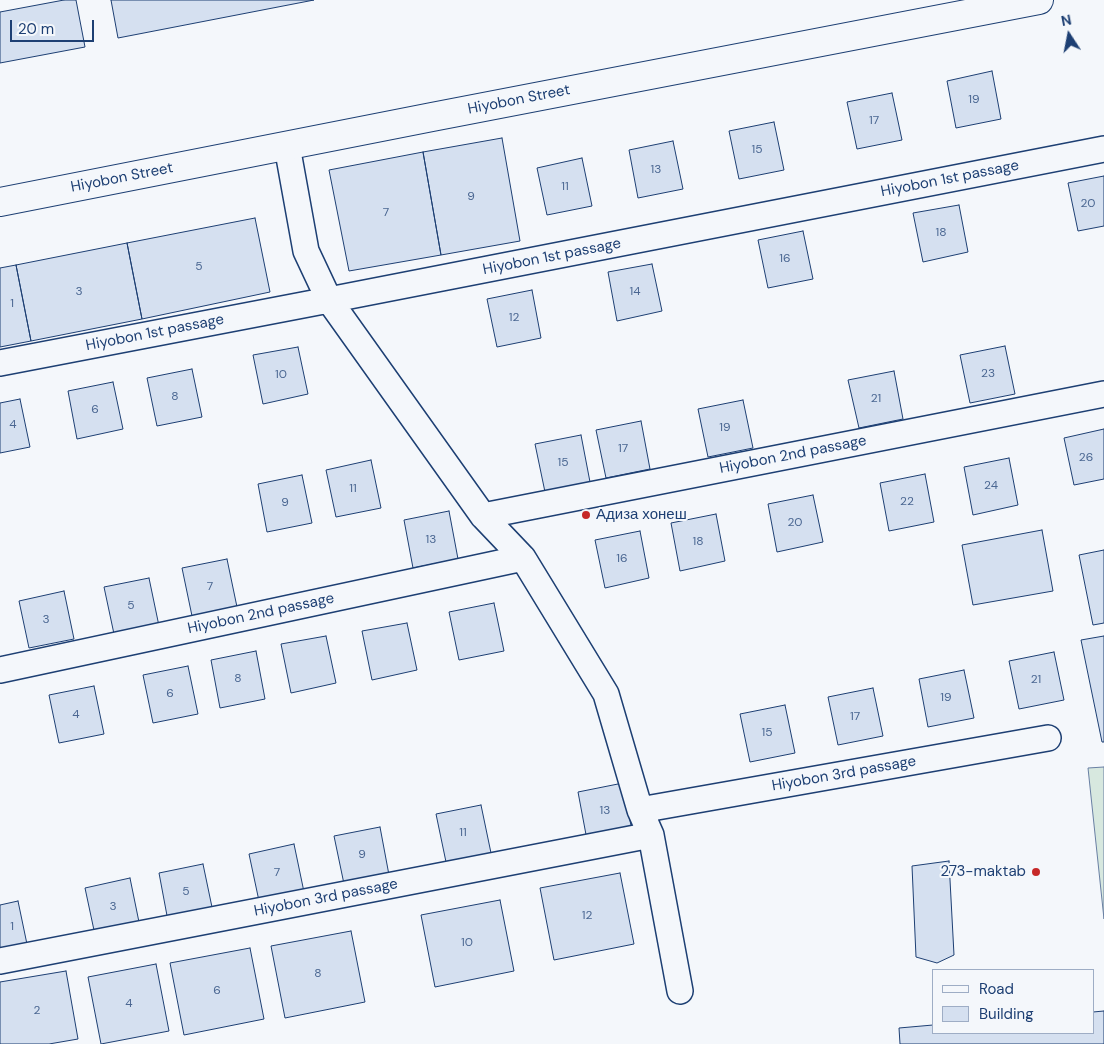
<!DOCTYPE html>
<html>
<head>
<meta charset="utf-8">
<style>
	body { margin:0 }
	#map { position:relative; width:1104px; height:1044px; overflow:hidden; background:#f4f7fb; font-family:"DM Sans",sans-serif }
	canvas { display:block }
	.legend { position:absolute; left:932px; top:969px; width:162px; height:65px; box-sizing:border-box; background:#f4f7fb; border:1px solid #9eadc5; margin:0; padding:6px 9px; list-style:none; font-size:15px; color:#1d3f73 }
	.legend li { display:flex; align-items:center; gap:10px; height:25px }
	.legend b { width:25px; border:1px solid #9eadc5 }
	.north { position:absolute; left:1044px; top:10px; width:50px; height:50px; -webkit-text-stroke:4px #f4f7fb; paint-order:stroke; rotate:349deg; font-size:14px; font-weight:700; line-height:20px; text-align:center; color:#1d3f73 }
	.north::after { content:''; display:block; margin:auto; width:18px; height:22px; background:#1d3f73; clip-path:polygon(50% 0,100% 100%,50% 72%,0 100%) }
	.scale { position:absolute; left:10px; top:20px; width:84px; height:22px; box-sizing:border-box; border:2px solid #1d3f73; border-top:0; padding-left:6px; font-size:15px; line-height:18px; white-space:nowrap; color:#1d3f73; -webkit-text-stroke:4px #f4f7fb; paint-order:stroke }
</style>
</head>
<body>
<div id="map">
<canvas width="1104" height="1044"></canvas>
<ul class="legend">
<li><b style="height:6px;background:#f4f7fb"></b>Road</li>
<li><b style="height:14px;background:#d5e0f0"></b>Building</li>
</ul>
<div class="north">N</div>
<div class="scale">20 m</div>
</div>
<script>
const c = document.querySelector('canvas').getContext('2d');
c.lineJoin = 'round';
function fill(path, color) {
  c.fillStyle = color;
  c.fill(path, 'evenodd');
}
function shape(rows) {
  const path = new Path2D();
  for (const r of rows) {
    path.moveTo(r[0], r[1]);
    for (let i = 2; i < r.length; i += 2) path.lineTo(r[i], r[i + 1]);
  }
  return path;
}
function strokePath(path, color, width, dash) {
  c.strokeStyle = color;
  c.lineWidth = width;
  c.lineCap = dash ? 'butt' : 'round';
  c.setLineDash(dash || []);
  c.stroke(path);
}
function label(font, color, halo, rows, align = 'center') {
  c.font = font + ' "DM Sans",sans-serif';
  c.lineWidth = 4;
  c.setLineDash([]);
  c.textBaseline = 'middle';
  c.strokeStyle = halo;
  c.fillStyle = color;
  for (const [text, x, y, turn = 0] of rows) {
    c.save();
    c.translate(x, y);
    c.rotate((+turn || 0) * Math.PI / 180);
    c.textAlign = isNaN(turn) ? turn : align;
    if (halo) c.strokeText(text, 0, 0);
    c.fillText(text, 0, 0);
    c.restore();
  }
}
const green = shape([
	[1104,767,1104,919,1088,768,1104,767]
]);
const building = shape([
	[64,0,76,0,85,47,0,63,0,12,64,0],
	[111,0,314,0,118,38,111,0],
	[992,71,1001,119,956,128,947,81,992,71],
	[892,93,902,140,857,149,847,102,892,93],
	[774,122,784,170,739,179,729,131,774,122],
	[502,138,520,241,441,255,423,152,502,138],
	[673,141,683,189,638,198,629,150,673,141],
	[423,152,441,255,349,271,329,170,423,152],
	[582,158,592,206,547,215,537,168,582,158],
	[1104,176,1104,226,1078,231,1068,183,1104,176],
	[959,205,968,252,923,262,913,213,959,205],
	[255,218,270,292,142,319,127,243,255,218],
	[803,231,813,279,768,288,758,240,803,231],
	[127,243,142,319,31,341,16,265,127,243],
	[652,264,662,311,617,321,608,272,652,264],
	[16,265,31,341,0,347,0,268,16,265],
	[532,290,541,338,497,347,487,299,532,290],
	[1005,346,1015,394,970,403,960,355,1005,346],
	[298,347,308,394,263,404,253,355,298,347],
	[192,369,202,417,157,426,147,378,192,369],
	[894,371,903,419,859,428,848,380,894,371],
	[113,382,123,429,77,439,68,391,113,382],
	[20,399,30,447,0,453,0,403,20,399],
	[743,400,753,448,708,457,698,409,743,400],
	[641,421,650,469,606,478,596,430,641,421],
	[1104,429,1104,479,1074,485,1064,438,1104,429],
	[581,435,590,482,545,492,535,444,581,435],
	[1009,458,1018,505,973,515,964,467,1009,458],
	[371,460,381,508,336,517,326,470,371,460],
	[925,474,934,522,889,531,880,483,925,474],
	[302,475,312,523,267,532,258,484,302,475],
	[813,495,823,542,777,552,768,504,813,495],
	[449,511,458,559,413,568,404,520,449,511],
	[716,514,725,561,680,571,671,523,716,514],
	[1042,530,1053,591,973,605,962,545,1042,530],
	[640,531,649,578,605,588,595,540,640,531],
	[1104,550,1104,623,1093,625,1079,555,1104,550],
	[227,559,237,607,192,616,182,568,227,559],
	[149,578,159,626,114,634,104,587,149,578],
	[64,591,74,639,29,648,19,601,64,591],
	[494,603,504,651,459,660,449,612,494,603],
	[407,623,417,670,372,680,362,631,407,623],
	[326,636,336,683,291,693,281,644,326,636],
	[1104,636,1104,742,1102,742,1081,640,1104,636],
	[256,651,265,699,220,708,211,660,256,651],
	[1054,652,1064,700,1019,709,1009,661,1054,652],
	[188,666,198,714,153,723,143,675,188,666],
	[964,670,974,718,928,727,919,679,964,670],
	[94,686,104,734,59,743,49,695,94,686],
	[873,688,883,736,838,745,828,697,873,688],
	[785,705,795,753,750,762,740,714,785,705],
	[623,783,632,831,587,840,578,792,623,783],
	[481,805,491,853,446,862,436,814,481,805],
	[380,827,389,875,344,884,334,836,380,827],
	[294,844,304,892,259,901,249,854,294,844],
	[949,861,954,955,937,963,916,957,912,866,949,861],
	[203,864,213,912,168,921,159,873,203,864],
	[620,873,634,944,554,960,540,888,620,873],
	[130,878,140,927,95,935,85,888,130,878],
	[500,900,514,971,435,987,421,915,500,900],
	[18,901,28,949,0,955,0,905,18,901],
	[351,931,365,1002,285,1018,271,946,351,931],
	[250,948,264,1019,184,1035,170,963,250,948],
	[156,964,169,1031,101,1044,88,977,156,964],
	[66,971,78,1039,49,1044,0,1044,0,982,66,971],
	[1104,1011,1104,1044,900,1044,899,1028,933,1025,933,1033,1093,1033,1093,1012,1104,1011]
]);
const minor = shape([
	[287,146,306,251,329,300,483,516,523,558,606,694,640,810,651,835,680,991],
	[0,363,329,300,1104,149],
	[483,516,1104,394],
	[0,670,523,558],
	[640,810,1048,738],
	[0,961,651,835]
]);
const tertiary = shape([
	[0,202,432,117,1039,0]
]);
const markers = [
	[586,515,5,"#c62828"],
	[1036,872,5,"#c62828"]
];
const numberNames = [
	["19",974,100],
	["17",874,121],
	["15",757,150],
	["13",656,170],
	["11",565,187],
	["9",471,197],
	["20",1088,204],
	["7",386,213],
	["18",941,233],
	["16",785,259],
	["5",199,267],
	["3",79,292],
	["14",635,292],
	["1",12,304],
	["12",514,318],
	["23",988,374],
	["10",281,375],
	["8",175,397],
	["21",876,399],
	["6",95,410],
	["4",13,425],
	["19",725,428],
	["17",623,449],
	["26",1086,458],
	["15",563,463],
	["24",991,486],
	["11",353,489],
	["22",907,502],
	["9",285,503],
	["20",795,523],
	["13",431,540],
	["18",698,542],
	["16",622,559],
	["7",210,587],
	["5",131,606],
	["3",46,620],
	["8",238,679],
	["21",1036,680],
	["6",170,694],
	["19",946,698],
	["4",76,715],
	["17",855,717],
	["15",767,733],
	["13",605,811],
	["11",463,833],
	["9",362,855],
	["7",277,873],
	["5",186,892],
	["3",113,907],
	["12",587,916],
	["1",12,927],
	["10",467,943],
	["8",318,974],
	["6",217,991],
	["4",129,1004],
	["2",37,1011]
];
const streetNames = [
	["Hiyobon Street",519,100,-11],
	["Hiyobon Street",122,178,-11],
	["Hiyobon 1st passage",950,179,-11],
	["Hiyobon 1st passage",552,257,-11],
	["Hiyobon 1st passage",155,333,-11],
	["Hiyobon 2nd passage",793,455,-11],
	["Hiyobon 2nd passage",261,614,-12],
	["Hiyobon 3rd passage",844,774,-10],
	["Hiyobon 3rd passage",326,898,-11]
];
const poiNames = [
	["Адиза хонеш",596,515],
	["273-maktab",1026,872,"right"]
];
fill(green, '#d7e8df');
strokePath(green, '#687fa3', 1);
fill(building, '#d5e0f0');
strokePath(building, '#1d3f73', 1);
strokePath(minor, '#1d3f73', 28);
strokePath(tertiary, '#1d3f73', 30);
strokePath(minor, '#f4f7fb', 25);
strokePath(tertiary, '#f4f7fb', 28);
for (const [x, y, r, color] of markers) {
  const dot = new Path2D();
  dot.arc(x, y, r, 0, 2 * Math.PI);
  c.fillStyle = color;
  c.fill(dot);
  strokePath(dot, '#f4f7fb', 2);
}
label('12px', '#4b6792', null, numberNames);
label('15px', '#1d3f73', '#f4f7fb', streetNames);
label('15px', '#1d3f73', '#f4f7fb', poiNames, 'left');
</script>
</body>
</html>
